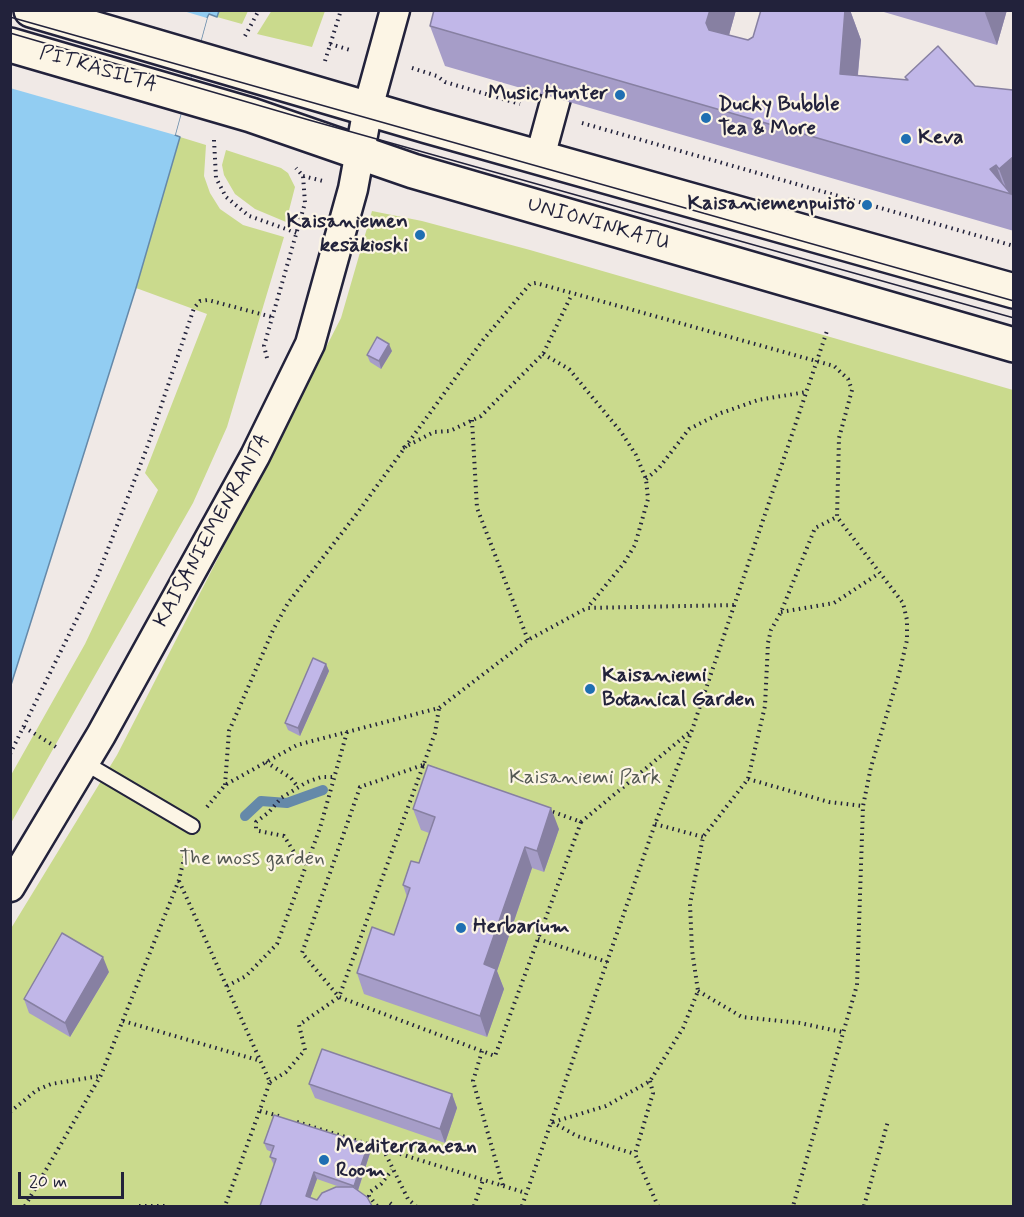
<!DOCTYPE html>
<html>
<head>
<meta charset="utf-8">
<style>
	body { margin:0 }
	#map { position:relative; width:1024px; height:1217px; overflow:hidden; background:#f0e9e6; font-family:Mynerve,sans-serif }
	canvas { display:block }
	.frame { position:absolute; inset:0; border:12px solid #22223b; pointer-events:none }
	.scale { position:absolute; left:18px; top:1172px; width:106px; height:27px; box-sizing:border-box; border:3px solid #22223b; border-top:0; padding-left:8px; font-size:18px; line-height:21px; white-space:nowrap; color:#22223b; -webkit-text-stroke:4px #fcf5e5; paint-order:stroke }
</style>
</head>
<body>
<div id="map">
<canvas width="1024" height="1217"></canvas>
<div class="frame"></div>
<div class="scale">20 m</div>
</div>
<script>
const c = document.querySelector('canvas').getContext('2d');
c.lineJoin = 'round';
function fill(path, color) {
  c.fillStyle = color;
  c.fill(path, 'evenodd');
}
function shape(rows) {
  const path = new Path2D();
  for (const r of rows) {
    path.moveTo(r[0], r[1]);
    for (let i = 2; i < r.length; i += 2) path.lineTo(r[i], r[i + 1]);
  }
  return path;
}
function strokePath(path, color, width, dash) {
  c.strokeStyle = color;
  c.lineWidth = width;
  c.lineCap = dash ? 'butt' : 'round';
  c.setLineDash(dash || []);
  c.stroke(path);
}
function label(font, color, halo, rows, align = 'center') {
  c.font = font + ' Mynerve,sans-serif';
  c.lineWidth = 4.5;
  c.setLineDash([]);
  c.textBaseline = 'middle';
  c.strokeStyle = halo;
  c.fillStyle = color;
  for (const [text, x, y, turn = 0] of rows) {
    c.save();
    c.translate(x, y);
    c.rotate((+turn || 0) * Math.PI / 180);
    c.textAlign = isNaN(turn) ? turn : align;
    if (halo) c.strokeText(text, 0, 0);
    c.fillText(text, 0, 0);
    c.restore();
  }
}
const green = shape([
	[272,10,325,11,312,47,257,34],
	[219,11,248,11,242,24,217,17],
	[180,137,206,145,204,176,210,193,220,209,243,225,284,237,227,427,193,503,11,823,11,775,85,644,158,490,145,473,207,314,136,288],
	[226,150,281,168,288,173,295,187,286,222,255,209,235,194,224,175,222,165],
	[372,211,422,221,530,250,1013,390,1013,1206,11,1206,10,930,117,755,341,318]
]);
const water = shape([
	[11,11,219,11,217,17,209,14,207,18,175,135,180,137,136,288,11,685,11,11]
]);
const pier = shape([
	[180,10,207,18,175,135,10,88,11,11]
]);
const stream = shape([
	[245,816,261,801,287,803,323,790]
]);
const path = shape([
	[245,36,259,10],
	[330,44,350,50],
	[325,61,341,10],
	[412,68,437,76,445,82,520,104],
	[582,123,1014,246],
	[214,140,216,178,226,197,249,216,297,233],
	[303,176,323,181],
	[543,354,569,369,621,432,636,455,646,479,648,499,635,545,624,563,588,607],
	[267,358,264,346,305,203,303,176,296,168],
	[472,420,477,508,528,640],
	[403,448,434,432,450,431,481,416,543,354,572,294],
	[646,479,659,468,689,429,721,413,758,400,806,392],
	[781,612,834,603,878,574],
	[24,727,56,747],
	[10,754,96,580,148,445,194,308,200,301,208,300,272,317],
	[266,762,291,778,298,787],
	[423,765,581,822,495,1056,339,997,302,953,360,787,423,765],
	[748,779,829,802,863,806],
	[225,785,229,731,273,630,288,603,358,512,483,340,530,284,536,283,834,366,848,379,852,390,839,438,837,517,903,603,907,620,907,640,899,674,871,767,863,806,857,985,793,1206],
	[207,807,225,785,297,745,439,708,528,640,587,608,735,605],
	[581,822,691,731],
	[655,824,703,837],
	[306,864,297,857,284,836,259,831,256,829,256,822,269,812,281,798,307,782,321,777,336,777],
	[179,881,270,1082,225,1206],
	[538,939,607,962],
	[227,986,246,976,277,944,320,828,347,732],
	[698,991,742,1017,800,1023,842,1032],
	[123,1021,261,1061],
	[482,1051,473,1081,503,1186],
	[650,1081,653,1093,635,1154,658,1206],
	[270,1082,286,1072,305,1050,299,1025,339,997,435,733,439,708],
	[260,1111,279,1116],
	[10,1112,37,1090,51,1084,100,1076],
	[297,1122,526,1193],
	[552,1122,577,1136,635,1154],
	[553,1122,606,1106,650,1081,683,1028,698,991,692,950,690,904,703,837,748,779,765,706,768,643,771,630,781,612,815,528,837,517],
	[383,1149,408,1199,416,1206],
	[390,1203,394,1206],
	[25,1206,101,1075,179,880,186,850],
	[139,1206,166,1206],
	[377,1206,369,1196,370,1192,381,1184,392,1170],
	[474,1206,483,1180],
	[522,1206,655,824,692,730,828,328],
	[864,1206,888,1121]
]);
const lane = shape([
	[85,763,192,826]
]);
const street = shape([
	[540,157,556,98],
	[10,887,101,735,255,456,310,344,353,189,368,108,395,10]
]);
const secondary = shape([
	[31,10,427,126,1014,291],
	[10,45,251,115,413,171,1014,345]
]);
const tram = shape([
	[10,17,1014,301],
	[10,33,309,120,1014,318]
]);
const wall = shape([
	[434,10,736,10,729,35,748,40,753,37,761,10,850,10,861,40,858,75,906,80,905,77,975,86,1013,90,1014,84,1014,231,445,66,430,26],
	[877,10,1007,10,997,45],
	[392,351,381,369,370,362,367,355],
	[326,664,329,671,300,736,288,730,285,723],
	[413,809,559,829,544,872,532,868,497,971,504,989,487,1037,364,994,357,973,394,935,407,897,403,885,419,863,429,833,421,830],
	[109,972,70,1037,29,1013,24,999],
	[309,1084,452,1094,457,1108,445,1143,315,1098],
	[264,1143,368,1145,370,1153,358,1191,372,1206,260,1206,274,1165,270,1157,272,1152,267,1150],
	[317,1179,340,1187,317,1200,310,1198]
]);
const shadedWall = shape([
	[710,10,736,10,721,64,706,23],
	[845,10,850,10,861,40,854,114,840,74],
	[984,10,1007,10,997,45],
	[1014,156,1014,199,1011,194,1008,193,999,169],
	[996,165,1006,192,990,169],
	[389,344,392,351,381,369,379,361],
	[326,664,329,671,300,736,298,728],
	[551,808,559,829,544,872,537,851],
	[525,847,532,868,497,971,504,989,487,1037,480,1016,484,964],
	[103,957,109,972,70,1037,65,1023],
	[452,1094,457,1108,445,1143,440,1129],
	[368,1145,370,1153,357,1193,354,1186],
	[314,1172,317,1179,308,1204,306,1196]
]);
const building = shape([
	[434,10,710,10,706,23,709,30,748,40,753,37,761,10,845,10,840,74,908,80,905,77,938,46,975,86,1013,90,1014,84,1014,156,999,169,996,165,990,169,1011,194,430,26,434,10],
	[377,337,389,344,379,361,367,355,377,337],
	[313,658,326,664,298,728,285,723,313,658],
	[428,765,551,808,537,851,525,847,484,964,496,969,480,1016,357,973,372,927,394,935,410,888,403,885,411,861,419,863,435,817,413,809,428,765],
	[62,933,103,957,65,1023,24,999,62,933],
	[322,1049,452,1094,440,1129,309,1084,322,1049],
	[274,1115,368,1145,354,1186,314,1172,306,1196,317,1200,322,1193,336,1187,353,1187,367,1197,372,1206,260,1206,276,1159,270,1157,274,1146,264,1143,274,1115]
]);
const markers = [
	[620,95,6,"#1f6fb2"],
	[706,118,6,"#1f6fb2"],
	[906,139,6,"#1f6fb2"],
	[867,205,6,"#1f6fb2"],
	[420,235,6,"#1f6fb2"],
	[590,689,6,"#1f6fb2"],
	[461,928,6,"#1f6fb2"],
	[324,1160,6,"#1f6fb2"]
];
const streetNames = [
	["PITKÄSILTA",98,70,16],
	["UNIONINKATU",598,225,16],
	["KAISANIEMENRANTA",213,531,-61]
];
const poiNames = [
	["Music Hunter",608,95,"right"],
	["Ducky Bubble",718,106],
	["Tea & More",718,130],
	["Keva",918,139],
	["Kaisaniemenpuisto",855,205,"right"],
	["Kaisaniemen",408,223,"right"],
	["kesäkioski",408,247,"right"],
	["Kaisaniemi",602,677],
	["Botanical Garden",602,701],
	["Herbarium",473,928],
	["Mediterranean",336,1148],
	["Room",336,1172]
];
const parkNames = [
	["Kaisaniemi Park",585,779],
	["The moss garden",252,860]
];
fill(green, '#cada8d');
fill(water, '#92cdf2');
strokePath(water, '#6589a9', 1.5);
fill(pier, '#f0e9e6');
strokePath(stream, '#6589a9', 10);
strokePath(lane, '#22223b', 18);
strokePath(street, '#22223b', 33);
strokePath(secondary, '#22223b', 38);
strokePath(path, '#22223b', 4, [1.5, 4.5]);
strokePath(lane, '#fcf5e5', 14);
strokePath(street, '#fcf5e5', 28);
strokePath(secondary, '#fcf5e5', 33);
strokePath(tram, '#22223b', 1.5);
fill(wall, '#a69dc8');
fill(shadedWall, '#8780a2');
fill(building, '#c1b7e8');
strokePath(building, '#8780a2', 1.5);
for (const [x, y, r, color] of markers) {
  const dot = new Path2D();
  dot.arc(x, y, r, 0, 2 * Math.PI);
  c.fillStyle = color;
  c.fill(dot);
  strokePath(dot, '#fcf5e5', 2);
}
label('21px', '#22223b', '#fcf5e5', streetNames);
label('bold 21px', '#22223b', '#fcf5e5', poiNames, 'left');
label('21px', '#545954', '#fcf5e5', parkNames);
</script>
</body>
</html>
